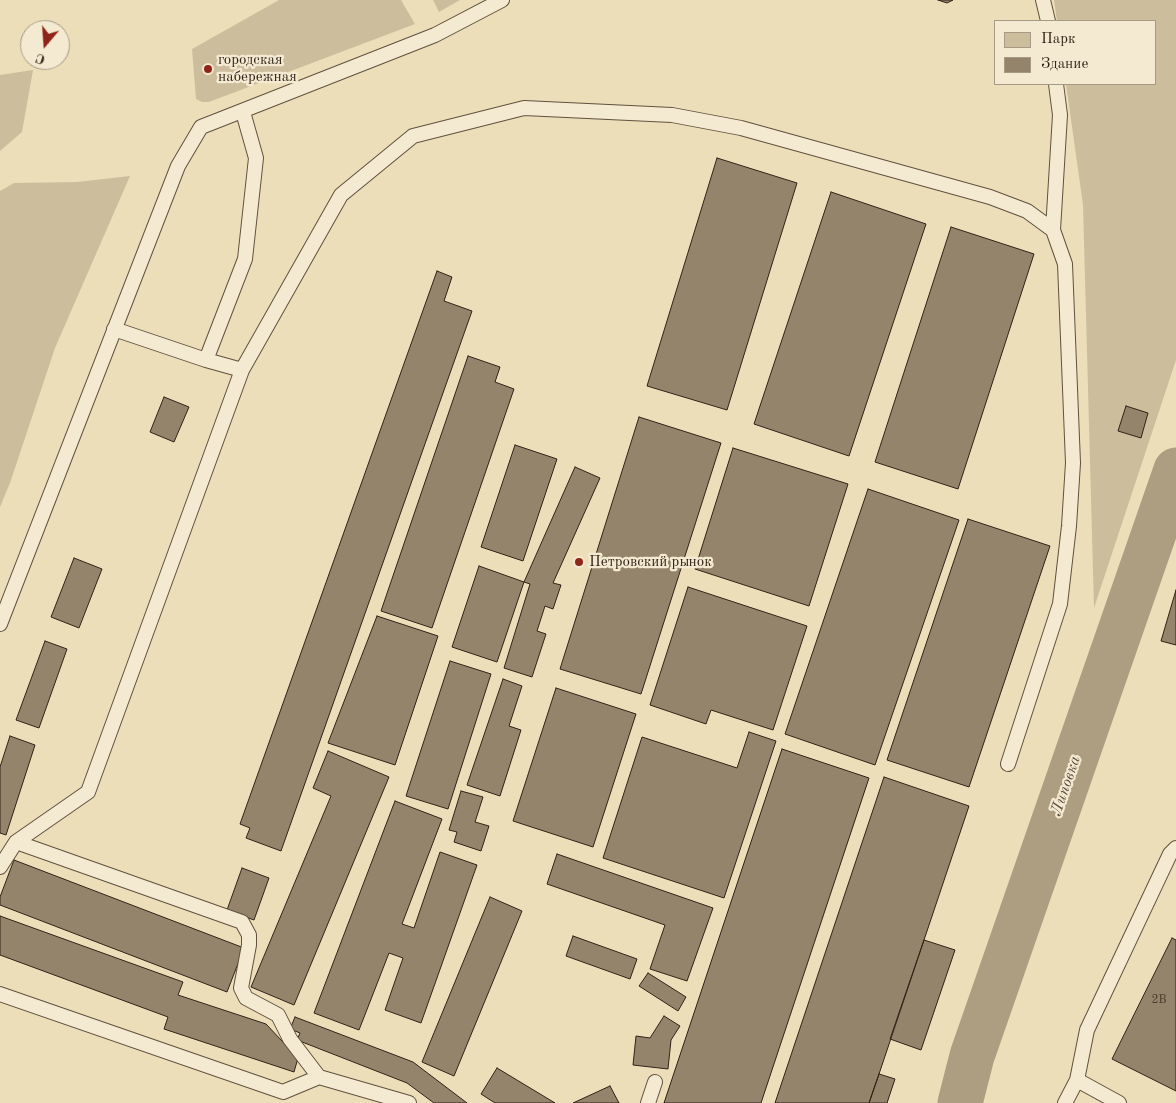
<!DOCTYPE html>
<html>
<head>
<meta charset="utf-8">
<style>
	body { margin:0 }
	#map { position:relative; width:1176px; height:1103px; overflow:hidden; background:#ecdeb8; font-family:"Old Standard TT",serif }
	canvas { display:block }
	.legend { position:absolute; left:994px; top:20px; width:162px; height:65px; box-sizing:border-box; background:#f3ead1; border:1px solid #a69a87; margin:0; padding:6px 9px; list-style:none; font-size:15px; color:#322217 }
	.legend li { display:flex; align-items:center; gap:10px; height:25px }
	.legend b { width:25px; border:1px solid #a69a87 }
	.north { position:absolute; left:20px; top:20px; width:50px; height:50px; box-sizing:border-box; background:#f3ead1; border:1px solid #a69a87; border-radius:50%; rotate:198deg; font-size:14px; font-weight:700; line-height:20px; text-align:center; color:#322217 }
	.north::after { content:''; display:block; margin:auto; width:18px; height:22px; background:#8f2418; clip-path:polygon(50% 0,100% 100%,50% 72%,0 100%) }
</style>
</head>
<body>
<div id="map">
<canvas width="1176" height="1103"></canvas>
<ul class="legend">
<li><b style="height:14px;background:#ccbe9d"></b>Парк</li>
<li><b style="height:14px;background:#93846b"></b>Здание</li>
</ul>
<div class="north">С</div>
</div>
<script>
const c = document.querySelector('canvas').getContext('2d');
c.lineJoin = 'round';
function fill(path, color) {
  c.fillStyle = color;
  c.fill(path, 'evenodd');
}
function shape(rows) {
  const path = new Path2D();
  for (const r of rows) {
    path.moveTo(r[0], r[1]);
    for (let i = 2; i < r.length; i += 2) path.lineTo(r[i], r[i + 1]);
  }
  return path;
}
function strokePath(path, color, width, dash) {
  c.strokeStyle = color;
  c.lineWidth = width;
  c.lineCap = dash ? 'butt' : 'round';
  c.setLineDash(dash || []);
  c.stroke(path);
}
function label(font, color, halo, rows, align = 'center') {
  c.font = font + ' "Old Standard TT",serif';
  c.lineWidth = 4.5;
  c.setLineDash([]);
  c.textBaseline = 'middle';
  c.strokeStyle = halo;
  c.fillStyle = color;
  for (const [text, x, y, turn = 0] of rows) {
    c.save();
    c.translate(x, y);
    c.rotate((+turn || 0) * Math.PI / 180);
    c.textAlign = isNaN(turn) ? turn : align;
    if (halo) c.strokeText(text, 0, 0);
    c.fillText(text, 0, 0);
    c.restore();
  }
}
const green = shape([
	[279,0,401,0,415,24,209,102,202,102,196,99,192,49],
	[433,0,460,0,439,12],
	[1054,0,1176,0,1176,360,1094,608,1083,205,1066,84,1155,84,1155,21,1057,21],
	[33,70,22,132,0,151,0,75],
	[130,176,55,348,10,483,0,507,0,191,14,183,77,182]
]);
const river = shape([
	[960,1103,972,1056,1176,470]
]);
const building = shape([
	[938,0,953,0,947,3,938,0],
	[717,158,797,183,727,410,647,386,717,158],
	[831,192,926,224,849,456,754,424,831,192],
	[951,227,1034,254,958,489,875,462,951,227],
	[437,271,452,277,444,301,472,311,281,851,246,838,250,828,240,824,437,271],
	[468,356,500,367,495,382,514,389,432,628,381,611,468,356],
	[164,397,189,407,174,442,150,432,164,397],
	[1126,406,1148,413,1141,438,1118,431,1126,406],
	[639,417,721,443,641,694,560,669,639,417],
	[515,445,557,459,523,561,481,547,515,445],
	[733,448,848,484,809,606,695,569,733,448],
	[575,467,600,478,553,583,561,585,553,609,545,606,537,631,546,634,532,677,504,668,530,584,524,582,575,467],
	[868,489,959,520,875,765,785,734,868,489],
	[968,519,1050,546,969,787,887,760,968,519],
	[74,558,102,569,79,628,51,617,74,558],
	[479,566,524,582,497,662,452,647,479,566],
	[688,587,807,626,773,730,711,710,706,724,650,705,688,587],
	[1176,590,1176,645,1161,641,1176,590],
	[377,616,438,636,395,765,328,743,377,616],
	[45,641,67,649,39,728,16,720,45,641],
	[450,661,491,674,448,809,406,796,450,661],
	[503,679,522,686,509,726,521,730,500,796,467,785,503,679],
	[556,688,636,714,593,847,513,821,556,688],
	[749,732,776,741,724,898,603,858,642,737,737,768,749,732],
	[10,736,35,745,6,835,0,833,0,767,10,736],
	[782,749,869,778,761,1103,664,1103,782,749],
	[328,751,389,777,294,1005,251,987,331,796,313,788,328,751],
	[884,777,969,806,879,1074,869,1103,775,1103,884,777],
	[461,791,483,797,475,822,489,826,481,851,454,842,457,832,449,830,461,791],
	[395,801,442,819,402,924,414,928,440,852,477,865,421,1023,385,1010,403,958,389,953,359,1030,314,1013,395,801],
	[557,854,713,908,687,981,650,969,665,925,547,884,557,854],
	[14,860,244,948,227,992,0,905,0,897,14,860],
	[242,868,269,878,254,920,227,910,242,868],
	[490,897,522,911,454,1076,422,1062,490,897],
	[0,916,183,982,178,995,266,1024,298,1058,294,1072,164,1029,168,1017,0,955,0,916],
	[573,936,637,959,630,979,566,956,573,936],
	[1172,938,1176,940,1176,1091,1112,1059,1172,938],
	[924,940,955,950,921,1050,890,1039,924,940],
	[648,973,686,997,678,1011,639,986,648,973],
	[664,1016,680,1026,671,1040,668,1069,633,1065,636,1036,650,1038,664,1016],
	[295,1017,413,1062,467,1103,434,1103,407,1083,297,1040,300,1033,290,1029,295,1017],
	[497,1068,555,1103,495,1103,481,1094,497,1068],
	[879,1074,895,1079,887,1103,869,1103,879,1074],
	[610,1086,619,1103,573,1103,610,1086]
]);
const lane = shape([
	[1043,0,1048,21],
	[1053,230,1060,115,1056,84],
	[114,329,206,360,245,259,256,158,243,112],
	[206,360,242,370],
	[0,624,178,166,201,127,435,35,502,0],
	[16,842,242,922,249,935,249,945,241,988,246,998,278,1015,290,1039,319,1077],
	[0,867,16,842,88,792,242,370,341,195,413,136,524,108,672,115,741,128,990,197,1027,211,1053,230,1065,264,1073,463,1069,526,1060,604,1008,764],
	[0,994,283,1092,319,1077,409,1103],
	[648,1103,655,1082],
	[1065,1103,1077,1080],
	[1119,1103,1077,1080,1087,1030,1170,854,1176,848]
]);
const markers = [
	[208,69,5,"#8f2418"],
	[579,562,5,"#8f2418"]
];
const numberNames = [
	["2В",1159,1000]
];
const poiNames = [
	["городская",218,60],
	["набережная",218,77],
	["Петровский рынок",589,562]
];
const waterNames = [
	["Липовка",1066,786,-71]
];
fill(green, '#ccbe9d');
strokePath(river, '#ad9e81', 45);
fill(building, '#93846b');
strokePath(building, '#322217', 1);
strokePath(lane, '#60513f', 16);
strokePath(lane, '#f3ead1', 14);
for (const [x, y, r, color] of markers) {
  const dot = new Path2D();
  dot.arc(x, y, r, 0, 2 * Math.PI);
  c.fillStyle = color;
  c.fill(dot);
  strokePath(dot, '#f3ead1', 2);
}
label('12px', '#4a3a2c', null, numberNames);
label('15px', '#322217', '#f3ead1', poiNames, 'left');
label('italic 16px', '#5d4d3c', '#f3ead1', waterNames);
</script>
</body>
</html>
